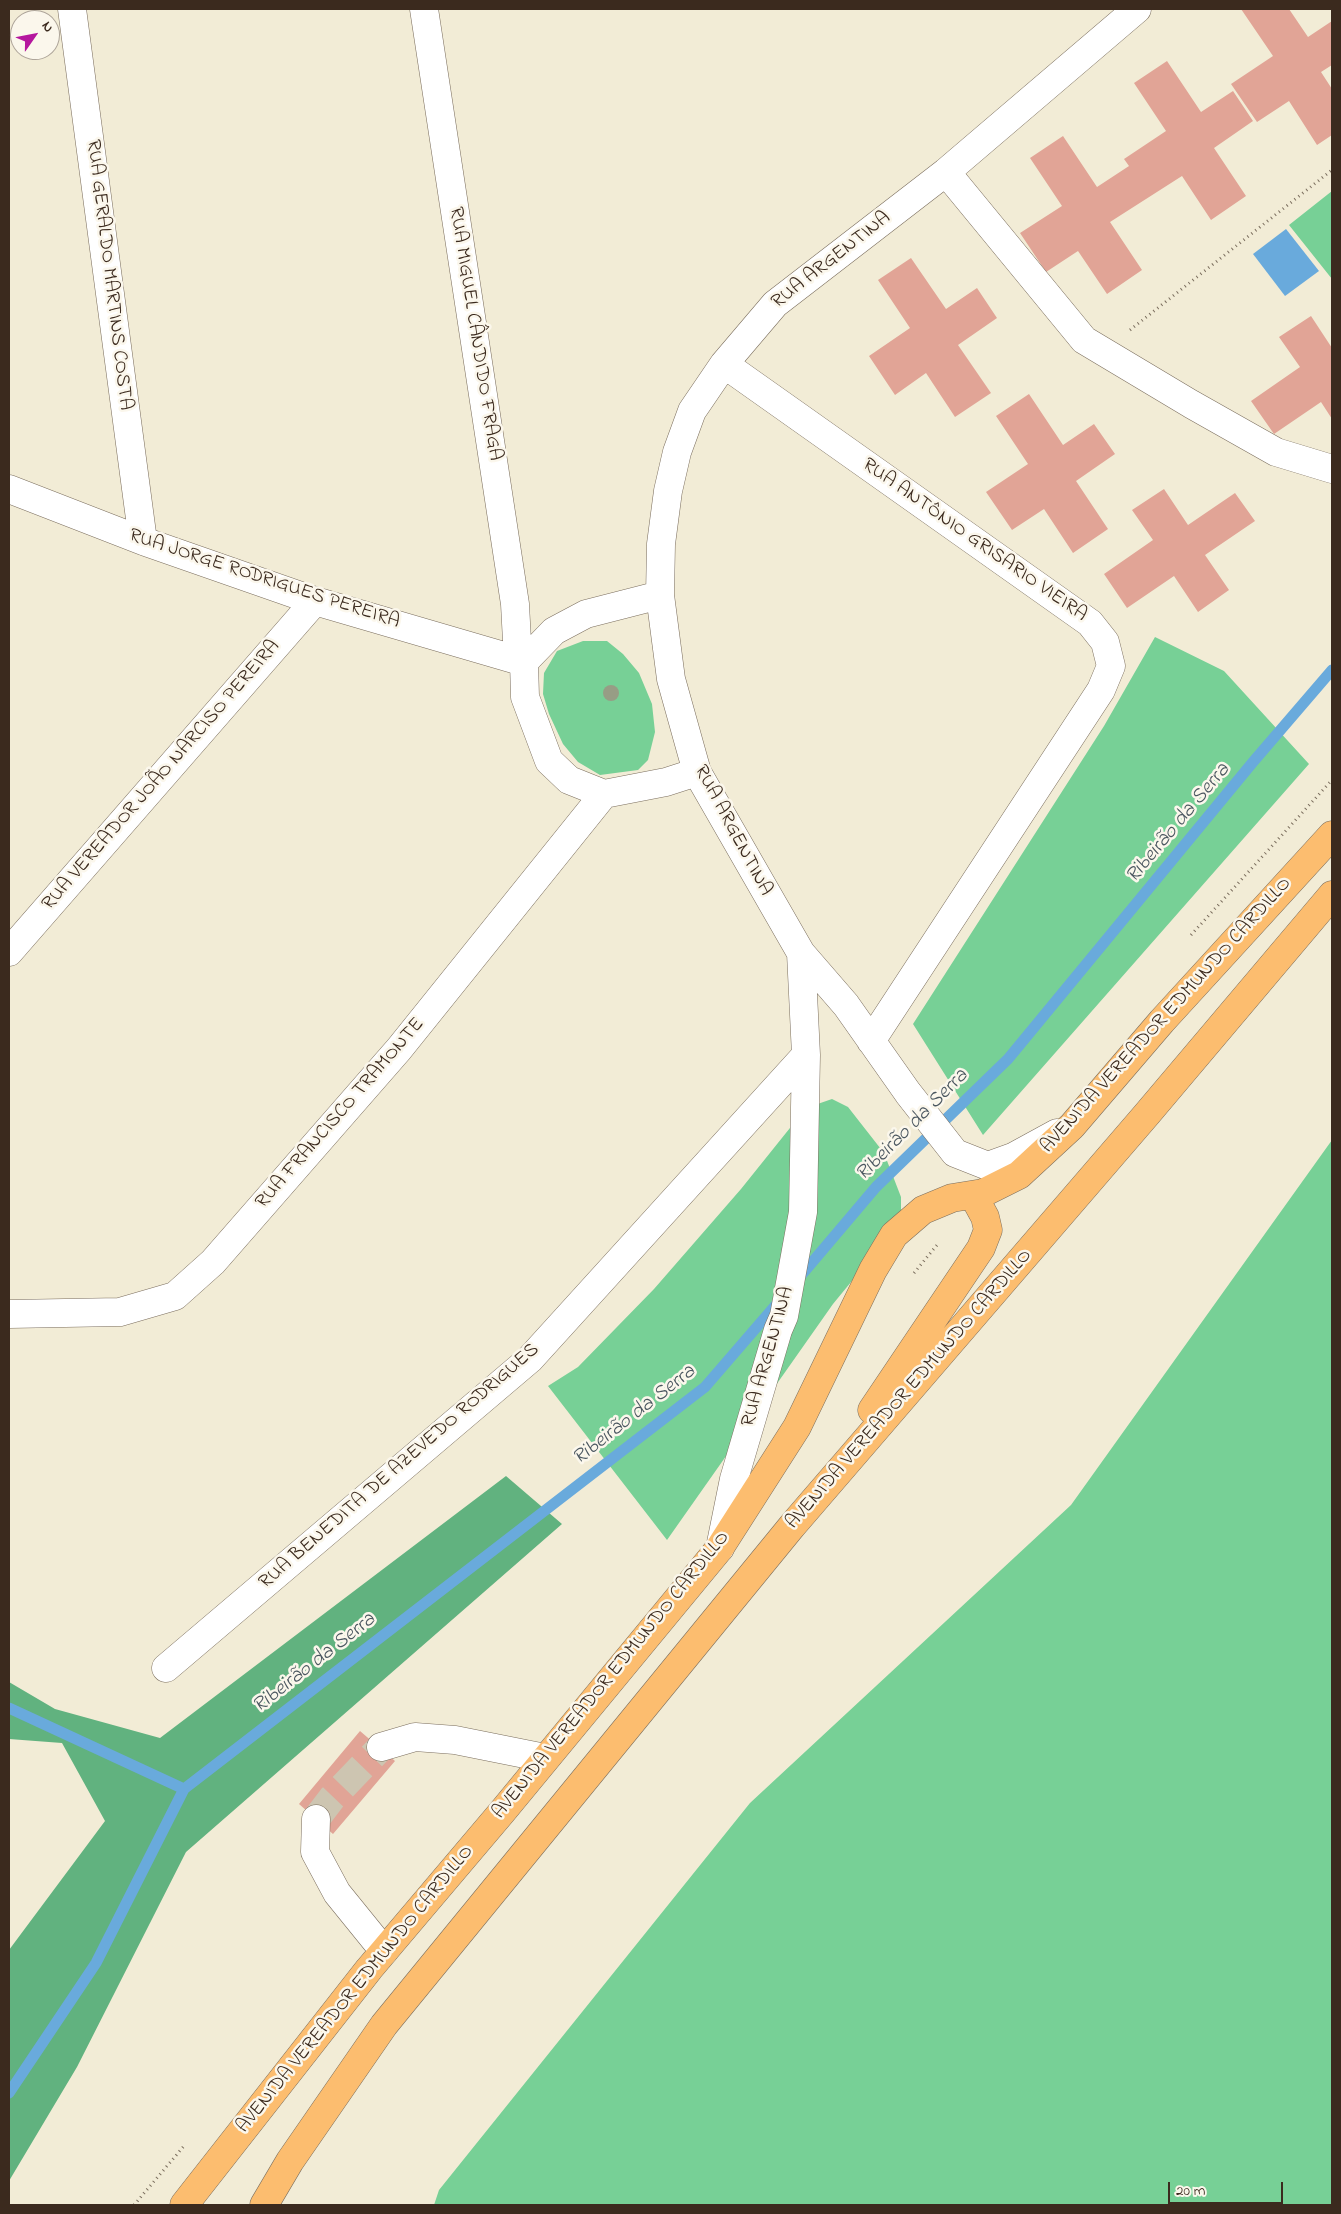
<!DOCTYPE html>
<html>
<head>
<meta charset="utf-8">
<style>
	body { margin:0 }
	#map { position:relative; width:1341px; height:2214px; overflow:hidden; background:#f2ecd6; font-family:"Indie Flower",sans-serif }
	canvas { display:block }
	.frame { position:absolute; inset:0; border:10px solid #3b2a1e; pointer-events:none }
	.north { position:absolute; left:10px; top:10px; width:50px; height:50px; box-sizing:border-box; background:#fbf7ec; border:1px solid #aea59a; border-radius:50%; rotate:57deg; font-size:14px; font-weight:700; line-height:20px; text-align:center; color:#3b2a1e }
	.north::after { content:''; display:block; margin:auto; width:18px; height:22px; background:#b5179e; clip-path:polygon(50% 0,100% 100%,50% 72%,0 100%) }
	.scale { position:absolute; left:1168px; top:2182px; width:115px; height:22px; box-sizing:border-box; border:2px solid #3b2a1e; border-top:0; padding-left:6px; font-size:15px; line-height:18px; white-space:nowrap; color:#3b2a1e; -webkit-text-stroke:4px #fbf7ec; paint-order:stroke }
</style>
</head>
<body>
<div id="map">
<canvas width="1341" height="2214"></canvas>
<div class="frame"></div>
<div class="north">N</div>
<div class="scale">20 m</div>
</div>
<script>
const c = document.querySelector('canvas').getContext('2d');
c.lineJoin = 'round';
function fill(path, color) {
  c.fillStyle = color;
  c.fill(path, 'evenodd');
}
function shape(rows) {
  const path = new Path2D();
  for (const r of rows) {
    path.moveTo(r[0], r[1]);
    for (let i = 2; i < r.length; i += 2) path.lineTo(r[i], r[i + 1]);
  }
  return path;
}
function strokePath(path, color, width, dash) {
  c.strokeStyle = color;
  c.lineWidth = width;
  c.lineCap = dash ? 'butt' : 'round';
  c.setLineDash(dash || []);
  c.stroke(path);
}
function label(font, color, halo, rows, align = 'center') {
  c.font = font + ' "Indie Flower",sans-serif';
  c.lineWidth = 5;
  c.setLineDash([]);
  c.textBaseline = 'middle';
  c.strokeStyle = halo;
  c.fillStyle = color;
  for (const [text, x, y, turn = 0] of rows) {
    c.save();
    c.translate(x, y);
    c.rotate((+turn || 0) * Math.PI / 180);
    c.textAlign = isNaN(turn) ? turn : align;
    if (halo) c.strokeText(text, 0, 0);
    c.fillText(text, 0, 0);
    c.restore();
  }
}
const green = shape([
	[1332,191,1332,279,1289,225],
	[1155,637,1224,671,1309,764,983,1135,913,1024,1104,726],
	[583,641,607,641,623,654,639,673,652,704,655,732,648,760,638,770,600,775,578,762,563,744,549,714,543,694,544,673,557,651],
	[832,1099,848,1107,884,1153,901,1197,901,1221,833,1304,667,1540,548,1386,578,1367,654,1289,741,1189,806,1108],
	[1332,1140,1332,2205,434,2205,439,2190,750,1803,1071,1505]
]);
const forest = shape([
	[506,1476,562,1524,186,1852,77,2067,9,2181,9,1950,105,1821,62,1743,9,1739,9,1682,55,1709,160,1738]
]);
const water = shape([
	[1286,229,1319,271,1285,296,1253,254]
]);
const stream = shape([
	[798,1279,876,1187,1008,1059,1253,762,1332,670],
	[9,1708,184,1789],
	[9,2093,96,1963,184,1789,705,1387,781,1299]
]);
const building = shape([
	[1241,9,1289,9,1308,37,1332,21,1332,65,1321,72,1332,89,1332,135,1317,145,1289,101,1257,122,1231,84,1273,56],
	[1167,61,1201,112,1233,91,1253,121,1214,148,1246,196,1211,220,1182,176,1110,222,1142,270,1107,294,1078,251,1046,272,1020,233,1062,206,1030,158,1063,136,1097,187,1129,166,1124,159,1166,131,1134,83],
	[911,258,946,309,977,288,997,318,958,345,991,393,955,417,926,373,895,395,869,356,910,328,878,280],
	[1311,316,1332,348,1332,419,1321,402,1274,434,1251,401,1300,367,1279,337],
	[1029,394,1063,445,1094,424,1115,454,1076,481,1108,529,1073,553,1044,509,1012,530,986,492,1028,464,996,416],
	[1164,489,1188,525,1235,493,1255,521,1205,555,1229,590,1198,612,1174,576,1127,608,1104,574,1153,540,1132,510],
	[360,1731,395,1761,333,1834,299,1804]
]);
const minorTunnel = shape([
	[316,1819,332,1798,381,1747]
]);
const path = shape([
	[1130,330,1332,170],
	[1191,935,1332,780],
	[914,1273,937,1245],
	[134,2205,184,2146]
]);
const minor = shape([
	[72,9,143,541],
	[424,9,515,604,518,660],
	[946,172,1084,340,1191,404,1276,452,1332,469],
	[724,364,1090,623,1105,642,1111,666,1101,690,871,1041],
	[9,489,143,541,315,601,524,662],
	[660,595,586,614,554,631,524,662,525,697,549,761,569,780,604,794,666,782,697,772],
	[9,952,315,601],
	[1057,1133,1013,1157,988,1166,955,1153,908,1093,846,1005,801,953,697,772,671,679,660,595,661,544,668,491,677,452,692,411,724,364,775,304,946,172,1137,9],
	[9,1314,120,1312,175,1296,213,1262,399,1049,604,794],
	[720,1548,734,1479,778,1330,784,1316,803,1212,806,1055,801,953],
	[166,1668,530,1359,806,1055],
	[381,1747,415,1737,455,1740,545,1758],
	[316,1819,315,1852,337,1893,384,1951]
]);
const major = shape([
	[872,1410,981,1248,988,1230,985,1217,973,1195],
	[184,2205,369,1969,502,1812,719,1549,797,1427,873,1270,894,1235,923,1210,952,1198,983,1193,1019,1175,1072,1126,1162,1021,1332,835],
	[264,2205,290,2161,384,2025,792,1526,1147,1114,1332,895]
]);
const trees = [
	[611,693]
];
const streetNames = [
	["RUA ARGENTINA",832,261,-38],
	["RUA GERALDO MARTINS COSTA",108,275,83],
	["RUA MIGUEL CÂNDIDO FRAGA",474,334,81],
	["RUA ANTÔNIO GRISARIO VIEIRA",974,541,35],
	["RUA JORGE RODRIGUES PEREIRA",264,580,18],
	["RUA VEREADOR JOÃO NARCISO PEREIRA",162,776,-49],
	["RUA ARGENTINA",732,831,62],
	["AVENIDA VEREADOR EDMUNDO CARDILLO",1167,1016,-48],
	["RUA FRANCISCO TRAMONTE",341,1114,-49],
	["RUA ARGENTINA",769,1357,-74],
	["AVENIDA VEREADOR EDMUNDO CARDILLO",910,1390,-49],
	["RUA BENEDITA DE AZEVEDO RODRIGUES",400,1467,-41],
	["AVENIDA VEREADOR EDMUNDO CARDILLO",612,1676,-51],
	["AVENIDA VEREADOR EDMUNDO CARDILLO",356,1990,-51]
];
const waterNames = [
	["Ribeirão da Serra",1179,824,-50],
	["Ribeirão da Serra",913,1126,-45],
	["Ribeirão da Serra",635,1416,-38],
	["Ribeirão da Serra",315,1664,-38]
];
fill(green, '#77d096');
fill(forest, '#61b27f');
fill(water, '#69aadc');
strokePath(stream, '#69aadc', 11);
fill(building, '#e1a496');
strokePath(minorTunnel, '#cdc5b1', 28, [28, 14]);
strokePath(minor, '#7b6e5e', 29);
strokePath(major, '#7b6e5e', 29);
strokePath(path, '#7b6e5e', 3, [1, 4]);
strokePath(minor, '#fff', 28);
strokePath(major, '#fcbd6f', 28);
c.fillStyle = '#979d85';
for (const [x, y] of trees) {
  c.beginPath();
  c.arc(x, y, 8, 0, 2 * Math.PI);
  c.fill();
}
label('20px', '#3b2a1e', '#fbf7ec', streetNames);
label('italic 21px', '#4b5760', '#fbf7ec', waterNames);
</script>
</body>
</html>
